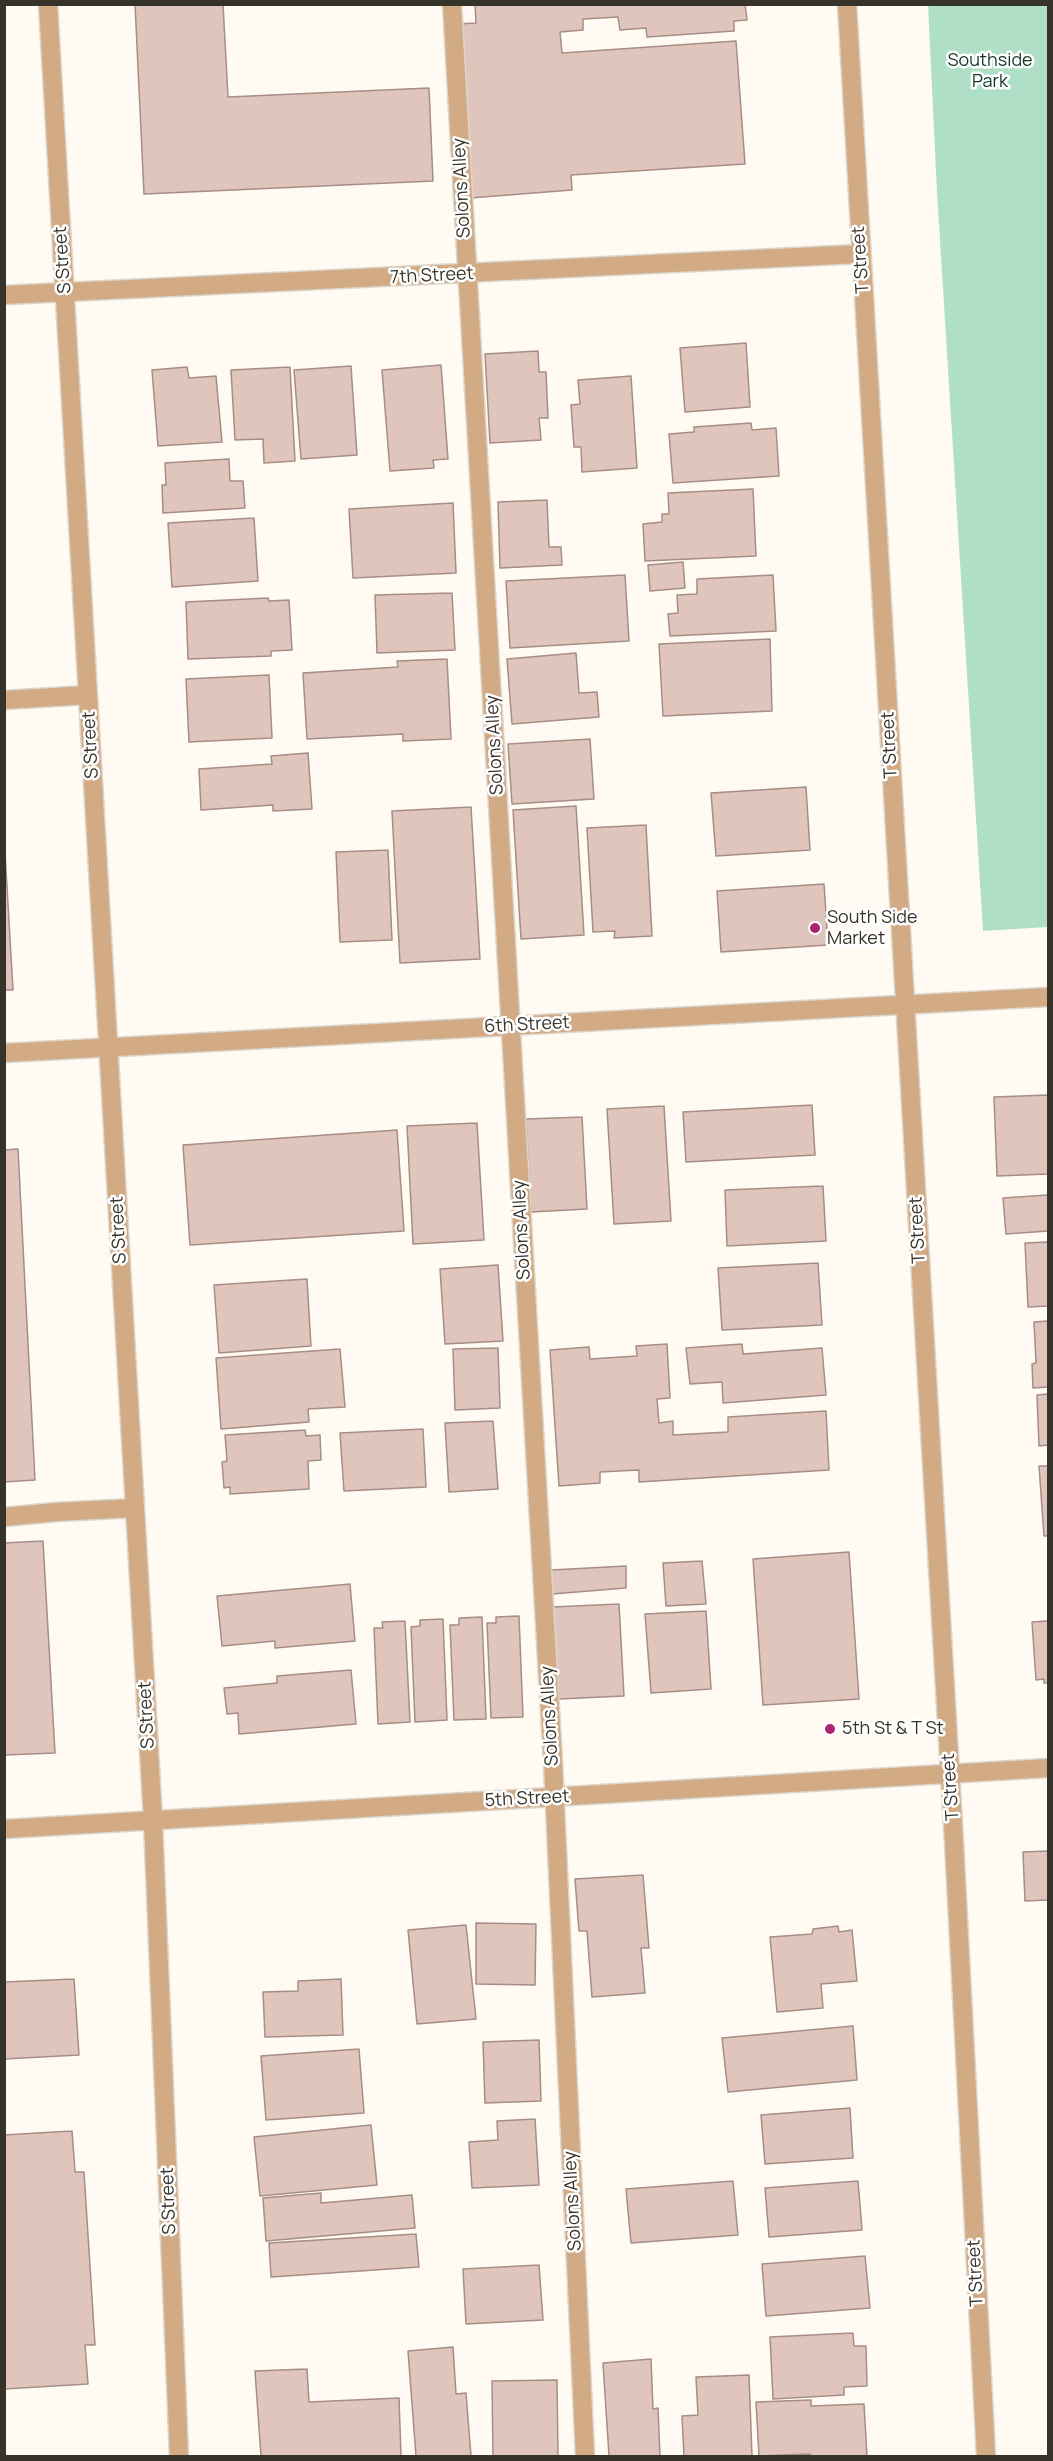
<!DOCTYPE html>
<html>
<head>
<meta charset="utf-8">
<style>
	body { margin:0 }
	#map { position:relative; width:1053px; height:2461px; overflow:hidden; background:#fffbf2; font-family:Manrope,sans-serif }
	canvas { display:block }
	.frame { position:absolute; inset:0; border:6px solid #36332a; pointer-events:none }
</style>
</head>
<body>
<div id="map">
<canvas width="1053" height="2461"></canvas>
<div class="frame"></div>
</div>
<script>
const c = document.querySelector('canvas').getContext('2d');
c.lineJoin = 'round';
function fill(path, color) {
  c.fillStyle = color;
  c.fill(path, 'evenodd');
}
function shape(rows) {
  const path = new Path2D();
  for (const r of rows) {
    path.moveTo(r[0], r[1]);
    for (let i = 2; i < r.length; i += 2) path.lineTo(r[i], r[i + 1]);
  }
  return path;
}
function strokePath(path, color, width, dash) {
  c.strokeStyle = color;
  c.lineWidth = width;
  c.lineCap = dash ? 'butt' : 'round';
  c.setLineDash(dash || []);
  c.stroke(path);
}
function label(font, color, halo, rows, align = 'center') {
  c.font = font + ' Manrope,sans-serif';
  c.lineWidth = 5;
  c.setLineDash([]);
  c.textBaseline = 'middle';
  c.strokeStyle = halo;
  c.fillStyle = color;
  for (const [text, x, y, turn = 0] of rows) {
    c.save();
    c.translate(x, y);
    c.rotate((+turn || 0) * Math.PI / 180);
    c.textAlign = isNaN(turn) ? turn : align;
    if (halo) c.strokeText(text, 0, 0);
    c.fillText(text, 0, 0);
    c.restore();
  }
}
const green = shape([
	[928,5,1048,5,1048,927,983,931,937,192]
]);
const building = shape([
	[135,4,223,4,228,97,429,88,433,181,144,194,135,4],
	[475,4,745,4,747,20,734,21,734,31,647,37,646,28,620,30,618,17,583,19,583,30,560,32,562,53,736,41,745,164,571,175,572,190,470,198,458,24,476,23,475,4],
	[746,343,750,407,685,412,680,348,746,343],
	[538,351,539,372,546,372,548,418,539,418,541,440,490,443,485,354,538,351],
	[441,365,448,459,433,460,434,468,390,471,382,370,441,365],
	[351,366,357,455,301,459,294,370,351,366],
	[187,367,189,378,216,376,222,442,158,446,152,370,187,367],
	[290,367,295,461,264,463,263,439,235,440,231,370,290,367],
	[631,376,637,468,582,472,581,447,574,447,571,405,580,404,578,380,631,376],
	[751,423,752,430,776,428,779,476,673,483,669,434,694,432,694,427,751,423],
	[229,459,230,481,243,481,245,508,163,513,162,485,166,485,165,463,229,459],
	[753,489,756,556,645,561,643,524,662,522,662,514,669,514,668,493,753,489],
	[547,500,549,547,561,547,562,565,500,568,498,502,547,500],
	[453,503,456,573,353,578,349,509,453,503],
	[254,518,258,581,172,587,168,523,254,518],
	[683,562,685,588,650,591,648,565,683,562],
	[625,575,629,641,510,648,506,581,625,575],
	[773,575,776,631,670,636,668,614,678,613,677,595,697,594,697,579,773,575],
	[452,593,455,650,377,653,375,595,452,593],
	[268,598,269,601,289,600,292,650,271,651,271,656,188,659,186,602,268,598],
	[770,639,772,711,663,716,659,644,770,639],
	[576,653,579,693,597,692,599,717,512,724,507,659,576,653],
	[447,659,451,739,403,741,403,734,307,739,303,673,398,667,397,661,447,659],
	[269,675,272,738,189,742,186,679,269,675],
	[590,739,594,799,512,804,508,744,590,739],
	[308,753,312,809,273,811,273,805,201,810,199,769,272,764,271,756,308,753],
	[806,787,810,850,716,856,711,793,806,787],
	[576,806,584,935,521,939,513,810,576,806],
	[471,807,480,959,400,963,392,811,471,807],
	[646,825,652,936,614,938,615,931,593,932,587,828,646,825],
	[4,835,13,990,4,990,4,835],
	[388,850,392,940,340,942,336,852,388,850],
	[824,884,828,945,721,952,717,891,824,884],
	[1048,1095,1048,1174,997,1176,994,1097,1048,1095],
	[812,1105,815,1155,686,1162,683,1112,812,1105],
	[664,1106,671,1221,614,1224,607,1109,664,1106],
	[582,1117,587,1209,531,1212,526,1119,582,1117],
	[477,1123,484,1240,413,1244,407,1126,477,1123],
	[397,1130,404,1231,190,1245,183,1145,397,1130],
	[18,1149,35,1480,4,1482,4,1150,18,1149],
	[823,1186,826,1241,727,1246,725,1190,823,1186],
	[1048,1195,1048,1231,1006,1234,1003,1198,1048,1195],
	[1048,1242,1048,1306,1028,1307,1025,1243,1048,1242],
	[818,1263,822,1325,722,1330,718,1268,818,1263],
	[498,1265,503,1341,445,1344,440,1269,498,1265],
	[307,1279,311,1346,219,1353,214,1285,307,1279],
	[1048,1321,1048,1387,1033,1388,1032,1364,1036,1363,1034,1322,1048,1321],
	[667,1344,670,1398,657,1399,659,1423,673,1421,673,1435,728,1432,728,1417,826,1411,829,1470,639,1482,639,1470,600,1472,600,1483,559,1486,550,1350,589,1347,590,1359,637,1356,636,1346,667,1344],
	[742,1344,743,1354,822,1348,826,1395,723,1403,722,1382,690,1384,686,1348,742,1344],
	[498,1348,500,1408,455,1410,453,1349,498,1348],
	[340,1349,345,1407,308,1409,309,1422,221,1429,216,1358,340,1349],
	[1048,1394,1048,1445,1039,1446,1037,1395,1048,1394],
	[493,1421,498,1489,449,1492,445,1423,493,1421],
	[423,1429,426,1487,344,1491,340,1433,423,1429],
	[305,1430,306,1436,320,1435,321,1460,308,1461,309,1489,230,1494,230,1487,224,1488,222,1462,227,1461,225,1435,305,1430],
	[1039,1466,1048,1466,1048,1536,1044,1536,1039,1466],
	[43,1541,55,1753,4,1755,4,1543,43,1541],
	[849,1552,859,1699,763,1705,753,1559,849,1552],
	[702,1561,706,1604,666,1606,663,1563,702,1561],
	[626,1566,626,1588,552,1594,551,1570,626,1566],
	[350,1584,355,1641,275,1648,275,1641,222,1646,217,1596,350,1584],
	[619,1604,624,1696,559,1699,553,1607,619,1604],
	[706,1611,711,1689,651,1693,645,1614,706,1611],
	[519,1616,523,1717,491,1718,487,1623,496,1623,496,1617,519,1616],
	[482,1617,486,1719,454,1720,450,1625,459,1625,459,1618,482,1617],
	[443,1619,447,1720,415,1722,411,1627,420,1626,420,1620,443,1619],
	[405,1621,410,1722,378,1724,374,1628,383,1628,382,1622,405,1621],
	[1048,1621,1048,1683,1044,1683,1044,1679,1036,1680,1032,1622,1048,1621],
	[351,1670,356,1724,239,1734,238,1713,227,1714,224,1688,277,1683,277,1676,351,1670],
	[1048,1851,1048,1900,1025,1901,1023,1852,1048,1851],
	[643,1875,649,1948,641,1948,645,1993,592,1997,587,1931,579,1931,575,1879,643,1875],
	[476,1923,536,1924,535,1985,476,1984,476,1923],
	[466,1925,476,2019,417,2024,408,1930,466,1925],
	[838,1926,839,1932,852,1930,857,1981,821,1984,823,2008,777,2012,770,1937,812,1934,813,1929,838,1926],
	[74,1979,79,2055,4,2059,4,1982,74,1979],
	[341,1979,343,2035,265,2037,263,1992,298,1991,298,1981,341,1979],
	[853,2026,857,2080,728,2092,722,2038,853,2026],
	[539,2040,541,2101,485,2103,483,2042,539,2040],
	[359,2049,364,2113,266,2120,261,2056,359,2049],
	[850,2108,853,2158,765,2164,761,2115,850,2108],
	[535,2119,539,2185,472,2188,469,2142,498,2140,497,2121,535,2119],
	[371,2125,377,2185,260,2196,254,2137,371,2125],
	[72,2131,75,2172,84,2172,95,2345,85,2345,88,2384,4,2389,4,2135,72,2131],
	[733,2181,738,2235,631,2243,626,2189,733,2181],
	[858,2181,862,2230,769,2237,765,2188,858,2181],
	[321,2193,321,2203,412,2195,415,2228,266,2241,263,2198,321,2193],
	[416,2234,419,2267,271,2277,269,2243,416,2234],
	[865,2256,870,2308,766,2316,762,2264,865,2256],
	[539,2265,543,2320,466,2324,463,2269,539,2265],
	[853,2333,854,2346,866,2346,867,2386,844,2387,844,2395,773,2399,770,2337,853,2333],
	[453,2347,456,2394,466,2393,471,2456,416,2456,408,2351,453,2347],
	[651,2359,653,2409,658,2408,660,2456,609,2456,603,2363,651,2359],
	[307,2369,309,2402,399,2398,401,2456,261,2456,255,2371,307,2369],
	[749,2375,752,2456,684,2456,682,2416,698,2415,696,2377,749,2375],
	[557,2380,558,2456,493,2456,492,2381,557,2380],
	[811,2400,811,2406,864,2404,867,2456,810,2456,810,2454,759,2456,756,2402,811,2400]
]);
const minor = shape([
	[48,4,153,1820,179,2456],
	[452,4,553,1763,585,2456],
	[847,4,954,1842,986,2456],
	[4,295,860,254],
	[4,700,88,695],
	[4,1053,1048,997],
	[4,1517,56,1512,135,1508],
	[4,1829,1048,1768]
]);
const markers = [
	[815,928,6,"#a9256f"],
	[830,1729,6,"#a9256f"]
];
const parkNames = [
	["Southside",990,61],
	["Park",990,82]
];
const streetNames = [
	["Solons Alley",462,188,-93],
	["S Street",63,260,-94],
	["T Street",861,260,-94],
	["7th Street",432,276,-3],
	["S Street",91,745,-93],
	["Solons Alley",495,745,-93],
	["T Street",890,745,-93],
	["6th Street",527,1025,-3],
	["S Street",119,1230,-93],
	["Solons Alley",522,1230,-93],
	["T Street",918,1230,-93],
	["S Street",147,1715,-93],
	["Solons Alley",550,1716,-93],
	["T Street",951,1787,-94],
	["5th Street",527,1799,-3],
	["S Street",169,2201,-92],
	["Solons Alley",573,2201,-93],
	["T Street",976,2273,-93]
];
const poiNames = [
	["South Side",827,918],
	["Market",827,939],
	["5th St & T St",842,1729]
];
fill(green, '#b0dfc7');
fill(building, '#e0c5bd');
strokePath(building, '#a68d85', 1.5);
strokePath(minor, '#dbd7ce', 21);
strokePath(minor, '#d2ab85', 18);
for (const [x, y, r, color] of markers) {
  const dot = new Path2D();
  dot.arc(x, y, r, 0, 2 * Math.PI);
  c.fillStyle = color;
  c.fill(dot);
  strokePath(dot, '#fff', 2);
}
label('18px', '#133526', '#fff', parkNames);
label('18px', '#36332a', '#fff', streetNames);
label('18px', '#36332a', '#fff', poiNames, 'left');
</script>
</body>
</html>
